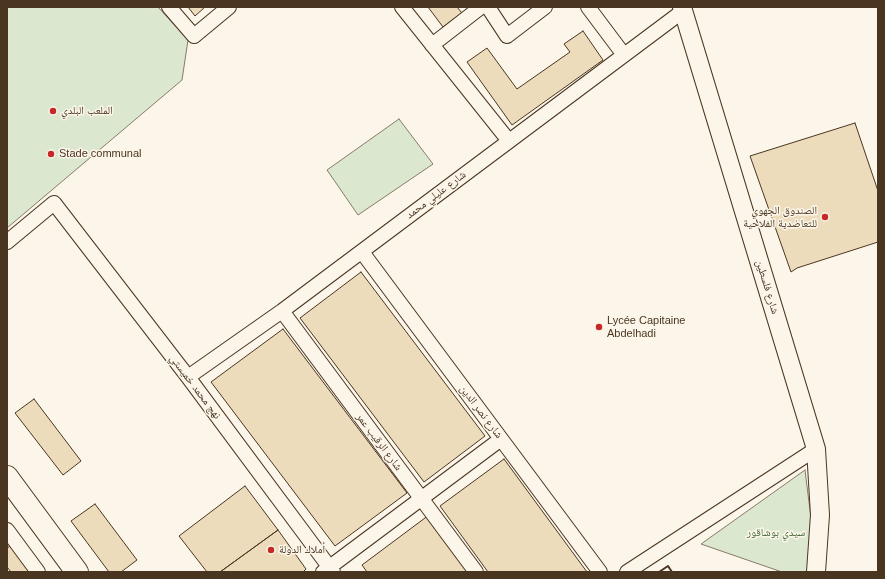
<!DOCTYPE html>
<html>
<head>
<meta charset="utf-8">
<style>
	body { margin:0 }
	#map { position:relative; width:885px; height:579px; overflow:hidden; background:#fbf6e9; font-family:Helvetica,sans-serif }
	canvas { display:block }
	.frame { position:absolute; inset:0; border:8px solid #4a3520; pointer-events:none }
</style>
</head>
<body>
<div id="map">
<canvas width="885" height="579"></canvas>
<div class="frame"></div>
</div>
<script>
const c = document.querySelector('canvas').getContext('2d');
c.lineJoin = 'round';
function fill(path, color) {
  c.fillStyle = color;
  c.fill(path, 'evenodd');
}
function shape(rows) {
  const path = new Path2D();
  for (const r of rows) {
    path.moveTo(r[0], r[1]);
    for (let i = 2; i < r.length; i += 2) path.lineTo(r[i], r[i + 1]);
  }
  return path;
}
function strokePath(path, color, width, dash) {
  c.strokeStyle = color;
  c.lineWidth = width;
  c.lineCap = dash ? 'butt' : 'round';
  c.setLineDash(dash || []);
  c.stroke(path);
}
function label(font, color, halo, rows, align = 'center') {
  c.font = font + ' Helvetica,"Noto Naskh Arabic",sans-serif';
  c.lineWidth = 3;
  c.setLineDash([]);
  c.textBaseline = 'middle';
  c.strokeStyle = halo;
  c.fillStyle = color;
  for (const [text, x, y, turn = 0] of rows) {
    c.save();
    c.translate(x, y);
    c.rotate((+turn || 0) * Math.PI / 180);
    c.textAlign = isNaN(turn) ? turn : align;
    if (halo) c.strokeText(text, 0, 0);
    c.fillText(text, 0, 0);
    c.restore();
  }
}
const green = shape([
	[7,7,158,7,188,40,182,80,7,228,7,7],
	[399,119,433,164,358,215,327,170,399,119],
	[805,470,813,534,807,572,782,572,701,544,805,470]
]);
const building = shape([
	[188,7,205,7,195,16,188,7],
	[428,7,457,7,462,13,443,27,428,7],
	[583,31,603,60,512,125,467,62,487,48,517,89,570,52,564,44,583,31],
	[855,123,878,191,878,242,797,268,791,272,750,156,855,123],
	[361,272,485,436,424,482,300,318,361,272],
	[283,329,407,493,335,546,211,382,283,329],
	[34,399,81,461,63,475,15,413,34,399],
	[504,459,587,572,488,572,440,506,504,459],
	[245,486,278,530,220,572,207,572,179,536,245,486],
	[95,504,137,560,121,572,109,572,71,521,95,504],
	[429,515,470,572,367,572,362,565,429,515],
	[278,530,306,569,303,572,220,572,278,530],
	[15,543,35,572,11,572,7,567,7,548,15,543]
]);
const minor = shape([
	[169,7,194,36,229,7],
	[402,7,509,141],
	[488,7,507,36,545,7],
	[588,7,624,55],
	[432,45,481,7],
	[7,242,54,203,188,377,333,572],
	[362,252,600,572],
	[282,311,476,572],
	[188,377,282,311,683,11],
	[7,530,38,572],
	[323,572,501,439],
	[627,572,816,449]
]);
const tertiary = shape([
	[682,7,816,449,820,515,816,572]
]);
const primary = shape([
	[7,477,77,572]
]);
const wall = shape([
	[659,572,668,566,672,572]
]);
const markers = [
	[53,111,4,"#c62828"],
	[51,154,4,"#c62828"],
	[825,217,4,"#c62828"],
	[599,327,4,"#c62828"],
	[271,550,4,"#c62828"]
];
const poiNames = [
	["الملعب البلدي",61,111],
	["Stade communal",59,154],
	["الصندوق الجهوي",817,211,"right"],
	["للتعاضدية الفلاحية",817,224,"right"],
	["Lycée Capitaine",607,321],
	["Abdelhadi",607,334],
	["أملاك الدولة",279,550]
];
const streetNames = [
	["شارع عليلي محمد",436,195,-37],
	["شارع فلسطين",767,287,73],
	["نهج محمد خميستي",195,387,53],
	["شارع نصر الدين",481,412,53],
	["شارع الرقيب عمر",379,442,53]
];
const parkNames = [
	["سيدي بوشاقور",776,533]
];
fill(green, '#dce7d0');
strokePath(green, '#887966', 1);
fill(building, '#ecdcbc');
strokePath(building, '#4a3520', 1);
strokePath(minor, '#4a3520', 16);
strokePath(tertiary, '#4a3520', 20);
strokePath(primary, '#4a3520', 24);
strokePath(minor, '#fbf6e9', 14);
strokePath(tertiary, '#fbf6e9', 18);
strokePath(primary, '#fbf6e9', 22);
strokePath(wall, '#4a3520', 2);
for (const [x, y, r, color] of markers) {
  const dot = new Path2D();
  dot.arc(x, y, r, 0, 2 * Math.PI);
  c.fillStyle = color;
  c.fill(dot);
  strokePath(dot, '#fbf6e9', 1.5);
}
label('11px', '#4a3520', '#fbf6e9', poiNames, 'left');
label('11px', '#4a3520', '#fbf6e9', streetNames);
label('11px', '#436837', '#fbf6e9', parkNames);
</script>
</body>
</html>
